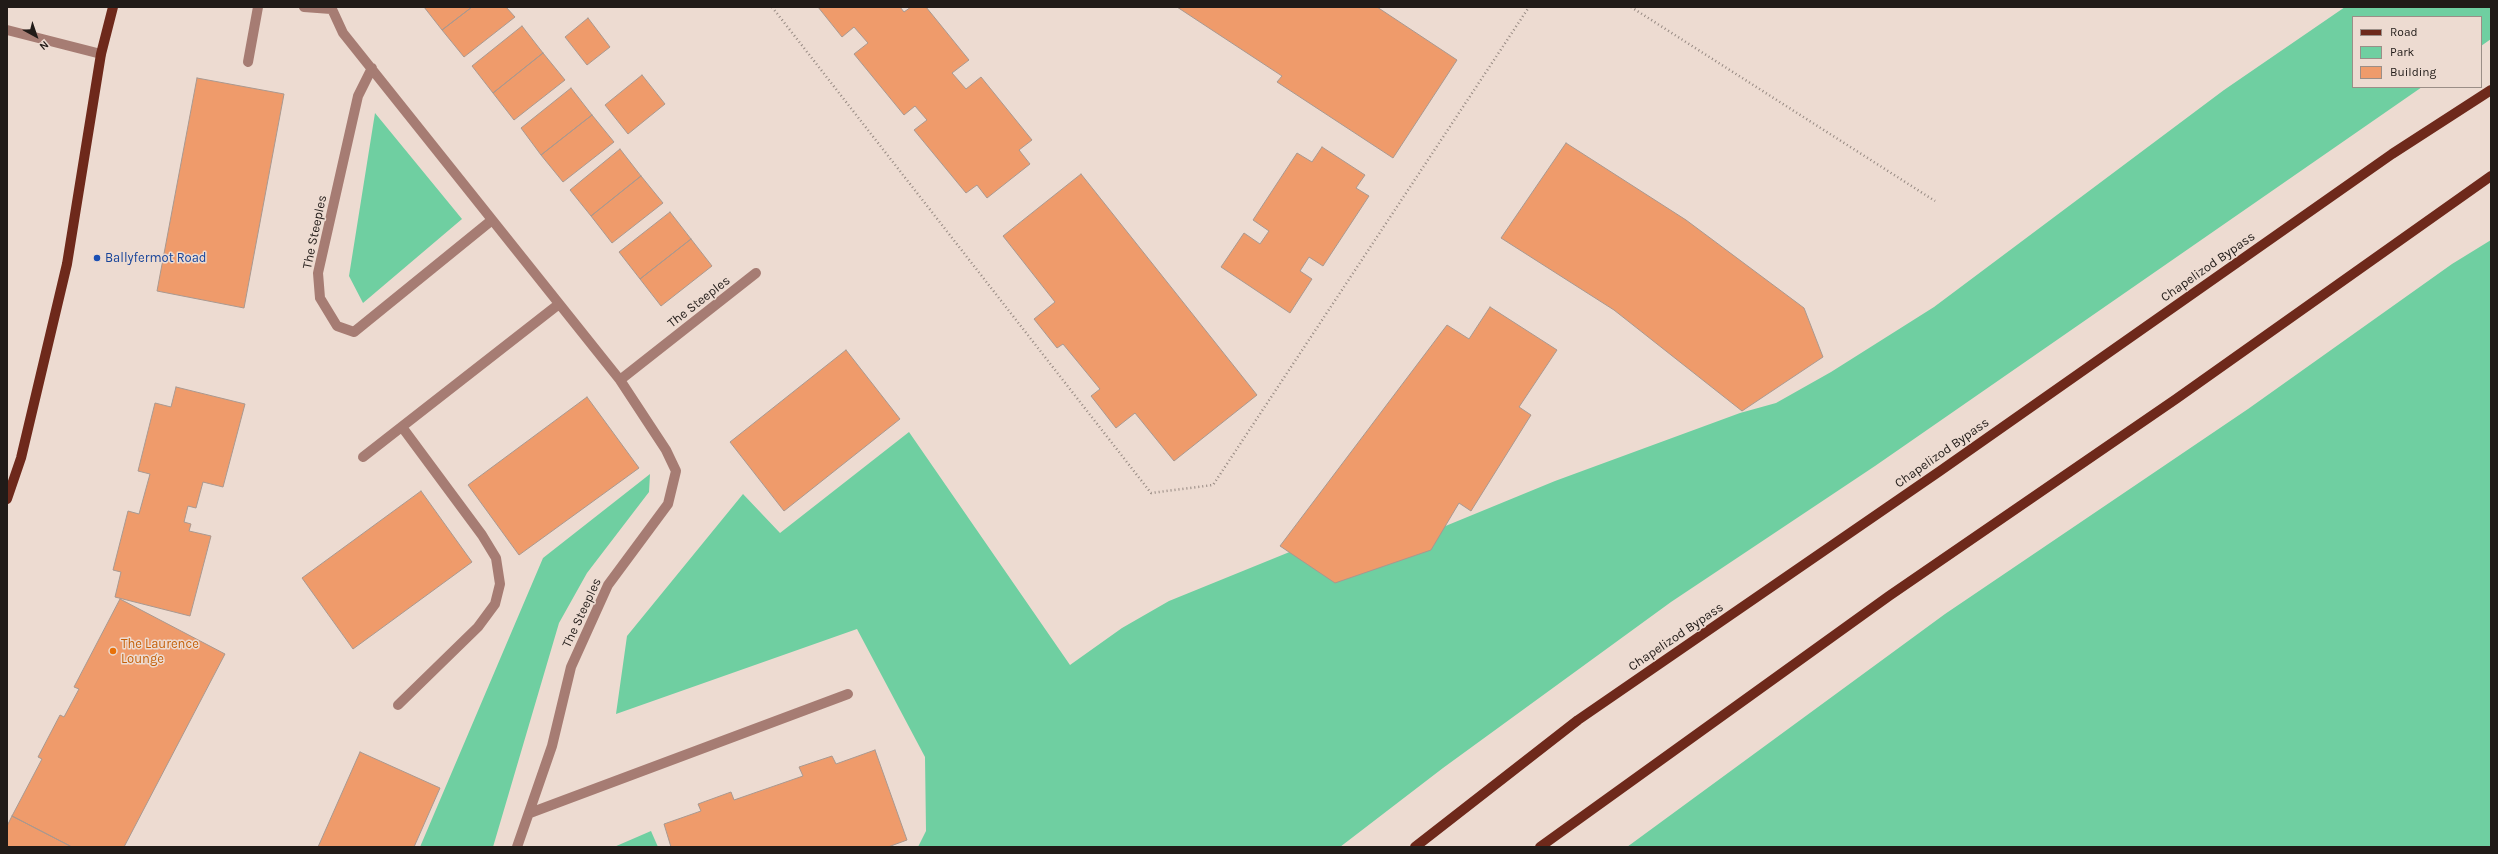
<!DOCTYPE html>
<html>
<head>
<meta charset="utf-8">
<style>
	body { margin:0 }
	#map { position:relative; width:2498px; height:854px; overflow:hidden; background:#eddbd1; font-family:Karla,sans-serif }
	canvas { display:block }
	.frame { position:absolute; inset:0; border:8px solid #211b18; pointer-events:none }
	.legend { position:absolute; left:2352px; top:16px; width:130px; height:72px; box-sizing:border-box; background:#eddbd1; border:1px solid #9b8e87; margin:0; padding:5px 7px; list-style:none; font-size:12px; color:#211b18 }
	.legend li { display:flex; align-items:center; gap:8px; height:20px }
	.legend b { width:20px; border:1px solid #9b8e87 }
	.north { position:absolute; left:16px; top:16px; width:40px; height:40px; -webkit-text-stroke:3px #eddbd1; paint-order:stroke; rotate:140deg; font-size:11px; font-weight:700; line-height:16px; text-align:center; color:#211b18 }
	.north::after { content:''; display:block; margin:auto; width:14px; height:18px; background:#211b18; clip-path:polygon(50% 0,100% 100%,50% 72%,0 100%) }
</style>
</head>
<body>
<div id="map">
<canvas width="2498" height="854"></canvas>
<div class="frame"></div>
<ul class="legend">
<li><b style="height:5px;background:#6e291b"></b>Road</li>
<li><b style="height:11px;background:#6fcfa1"></b>Park</li>
<li><b style="height:11px;background:#ef9b6b"></b>Building</li>
</ul>
<div class="north">N</div>
</div>
<script>
const c = document.querySelector('canvas').getContext('2d');
c.lineJoin = 'round';
function fill(path, color) {
  c.fillStyle = color;
  c.fill(path, 'evenodd');
}
function shape(rows) {
  const path = new Path2D();
  for (const r of rows) {
    path.moveTo(r[0], r[1]);
    for (let i = 2; i < r.length; i += 2) path.lineTo(r[i], r[i + 1]);
  }
  return path;
}
function strokePath(path, color, width, dash) {
  c.strokeStyle = color;
  c.lineWidth = width;
  c.lineCap = dash ? 'butt' : 'round';
  c.setLineDash(dash || []);
  c.stroke(path);
}
function label(font, color, halo, rows, align = 'center') {
  c.font = font + ' Karla,sans-serif';
  c.lineWidth = 3;
  c.setLineDash([]);
  c.textBaseline = 'middle';
  c.strokeStyle = halo;
  c.fillStyle = color;
  for (const [text, x, y, turn = 0] of rows) {
    c.save();
    c.translate(x, y);
    c.rotate((+turn || 0) * Math.PI / 180);
    c.textAlign = isNaN(turn) ? turn : align;
    if (halo) c.strokeText(text, 0, 0);
    c.fillText(text, 0, 0);
    c.restore();
  }
}
const green = shape([
	[2345,7,2491,7,2491,39,2481,46,2481,17,2353,17,2353,87,2422,87,1875,466,1671,602,1443,768,1340,847,918,847,926,831,925,757,857,629,616,714,627,636,743,494,780,533,909,432,1070,665,1122,628,1169,601,1324,538,1409,541,1555,481,1740,413,1776,403,1831,372,1934,307,2224,90],
	[375,113,462,219,363,303,349,276],
	[2491,240,2491,847,1627,847,1945,614,2248,409,2452,264],
	[650,474,649,492,587,573,559,623,493,847,420,847,543,558],
	[651,831,658,847,614,847]
]);
const building = shape([
	[424,7,472,7,442,30,424,7],
	[472,7,506,7,515,17,464,57,442,30,472,7],
	[818,7,900,7,904,12,911,7,926,7,969,60,952,73,966,89,981,77,1032,140,1019,150,1030,164,987,198,977,185,966,193,914,130,927,120,915,106,904,115,854,54,868,43,854,27,842,37,818,7],
	[1177,7,1377,7,1457,60,1393,158,1277,82,1282,76,1177,7],
	[588,18,610,47,587,65,565,37,588,18],
	[522,26,543,53,493,93,472,66,522,26],
	[543,53,565,80,514,120,493,93,543,53],
	[642,75,665,104,628,134,605,105,642,75],
	[197,78,284,94,244,308,157,291,197,78],
	[571,88,592,115,541,155,521,128,571,88],
	[592,115,614,142,563,182,541,155,592,115],
	[1566,143,1686,220,1804,308,1823,357,1742,411,1614,310,1501,238,1566,143],
	[1322,147,1365,175,1356,188,1369,196,1323,266,1309,257,1300,271,1312,279,1290,313,1221,267,1244,233,1260,244,1269,231,1253,220,1297,153,1312,162,1322,147],
	[620,149,641,176,591,216,570,190,620,149],
	[1081,174,1257,395,1174,461,1135,413,1116,428,1091,396,1100,389,1063,344,1057,348,1034,319,1055,302,1003,236,1081,174],
	[641,176,663,203,612,243,591,216,641,176],
	[670,212,691,239,640,279,619,252,670,212],
	[691,239,712,266,661,306,640,279,691,239],
	[1490,307,1557,350,1519,407,1531,415,1471,511,1459,503,1431,550,1335,583,1280,546,1447,325,1469,339,1490,307],
	[846,350,900,419,784,511,730,442,846,350],
	[176,387,245,404,223,487,203,482,196,508,188,506,184,522,191,524,189,531,211,536,190,616,115,597,121,572,113,570,128,511,139,514,150,474,138,471,155,403,171,407,176,387],
	[587,397,639,468,519,555,468,485,587,397],
	[421,491,472,562,353,649,302,578,421,491],
	[120,599,225,654,124,847,72,847,12,816,42,759,38,757,60,715,64,717,79,689,74,687,120,599],
	[875,750,907,840,888,847,671,847,664,824,701,811,698,804,731,792,734,800,803,776,799,767,832,756,836,764,875,750],
	[360,752,440,788,414,847,318,847,360,752],
	[12,816,70,846,70,847,7,847,7,826,12,816]
]);
const path = shape([
	[772,7,1151,493,1213,485,1529,7],
	[1631,7,1935,201]
]);
const minor = shape([
	[304,7,331,9],
	[331,7,343,33,620,380,666,450,676,471,668,504,608,585,571,667,552,746,517,847],
	[7,30,101,54],
	[248,62,258,7],
	[372,68,358,96,318,273,320,298,337,326,354,332,492,220],
	[620,380,756,273],
	[363,457,559,304],
	[398,705,478,627,495,604,500,584,496,558,482,535,402,427],
	[530,813,848,694]
]);
const major = shape([
	[7,499,21,458,67,264,101,54,113,7],
	[1415,847,1578,720,1940,471,2392,154,2491,90],
	[1540,847,1889,596,2176,399,2491,176]
]);
const markers = [
	[97,258,4,"#1a4fb4"],
	[113,651,4,"#e8710a"]
];
const streetNames = [
	["The Steeples",315,232,-78],
	["Chapelizod Bypass",2208,267,-35],
	["The Steeples",699,302,-38],
	["Chapelizod Bypass",1942,453,-35],
	["The Steeples",582,613,-65],
	["Chapelizod Bypass",1676,637,-34]
];
const transitNames = [
	["Ballyfermot Road",105,258]
];
const foodNames = [
	["The Laurence",121,644],
	["Lounge",121,659]
];
fill(green, '#6fcfa1');
fill(building, '#ef9b6b');
strokePath(building, '#a9988f', 1);
strokePath(path, '#958881', 2.5, [1, 3]);
strokePath(minor, '#a67c73', 10);
strokePath(major, '#6e291b', 10);
for (const [x, y, r, color] of markers) {
  const dot = new Path2D();
  dot.arc(x, y, r, 0, 2 * Math.PI);
  c.fillStyle = color;
  c.fill(dot);
  strokePath(dot, '#eddbd1', 1.5);
}
label('13px', '#211b18', '#eddbd1', streetNames);
label('13px', '#164399', '#eddbd1', transitNames, 'left');
label('13px', '#c56008', '#eddbd1', foodNames, 'left');
</script>
</body>
</html>
